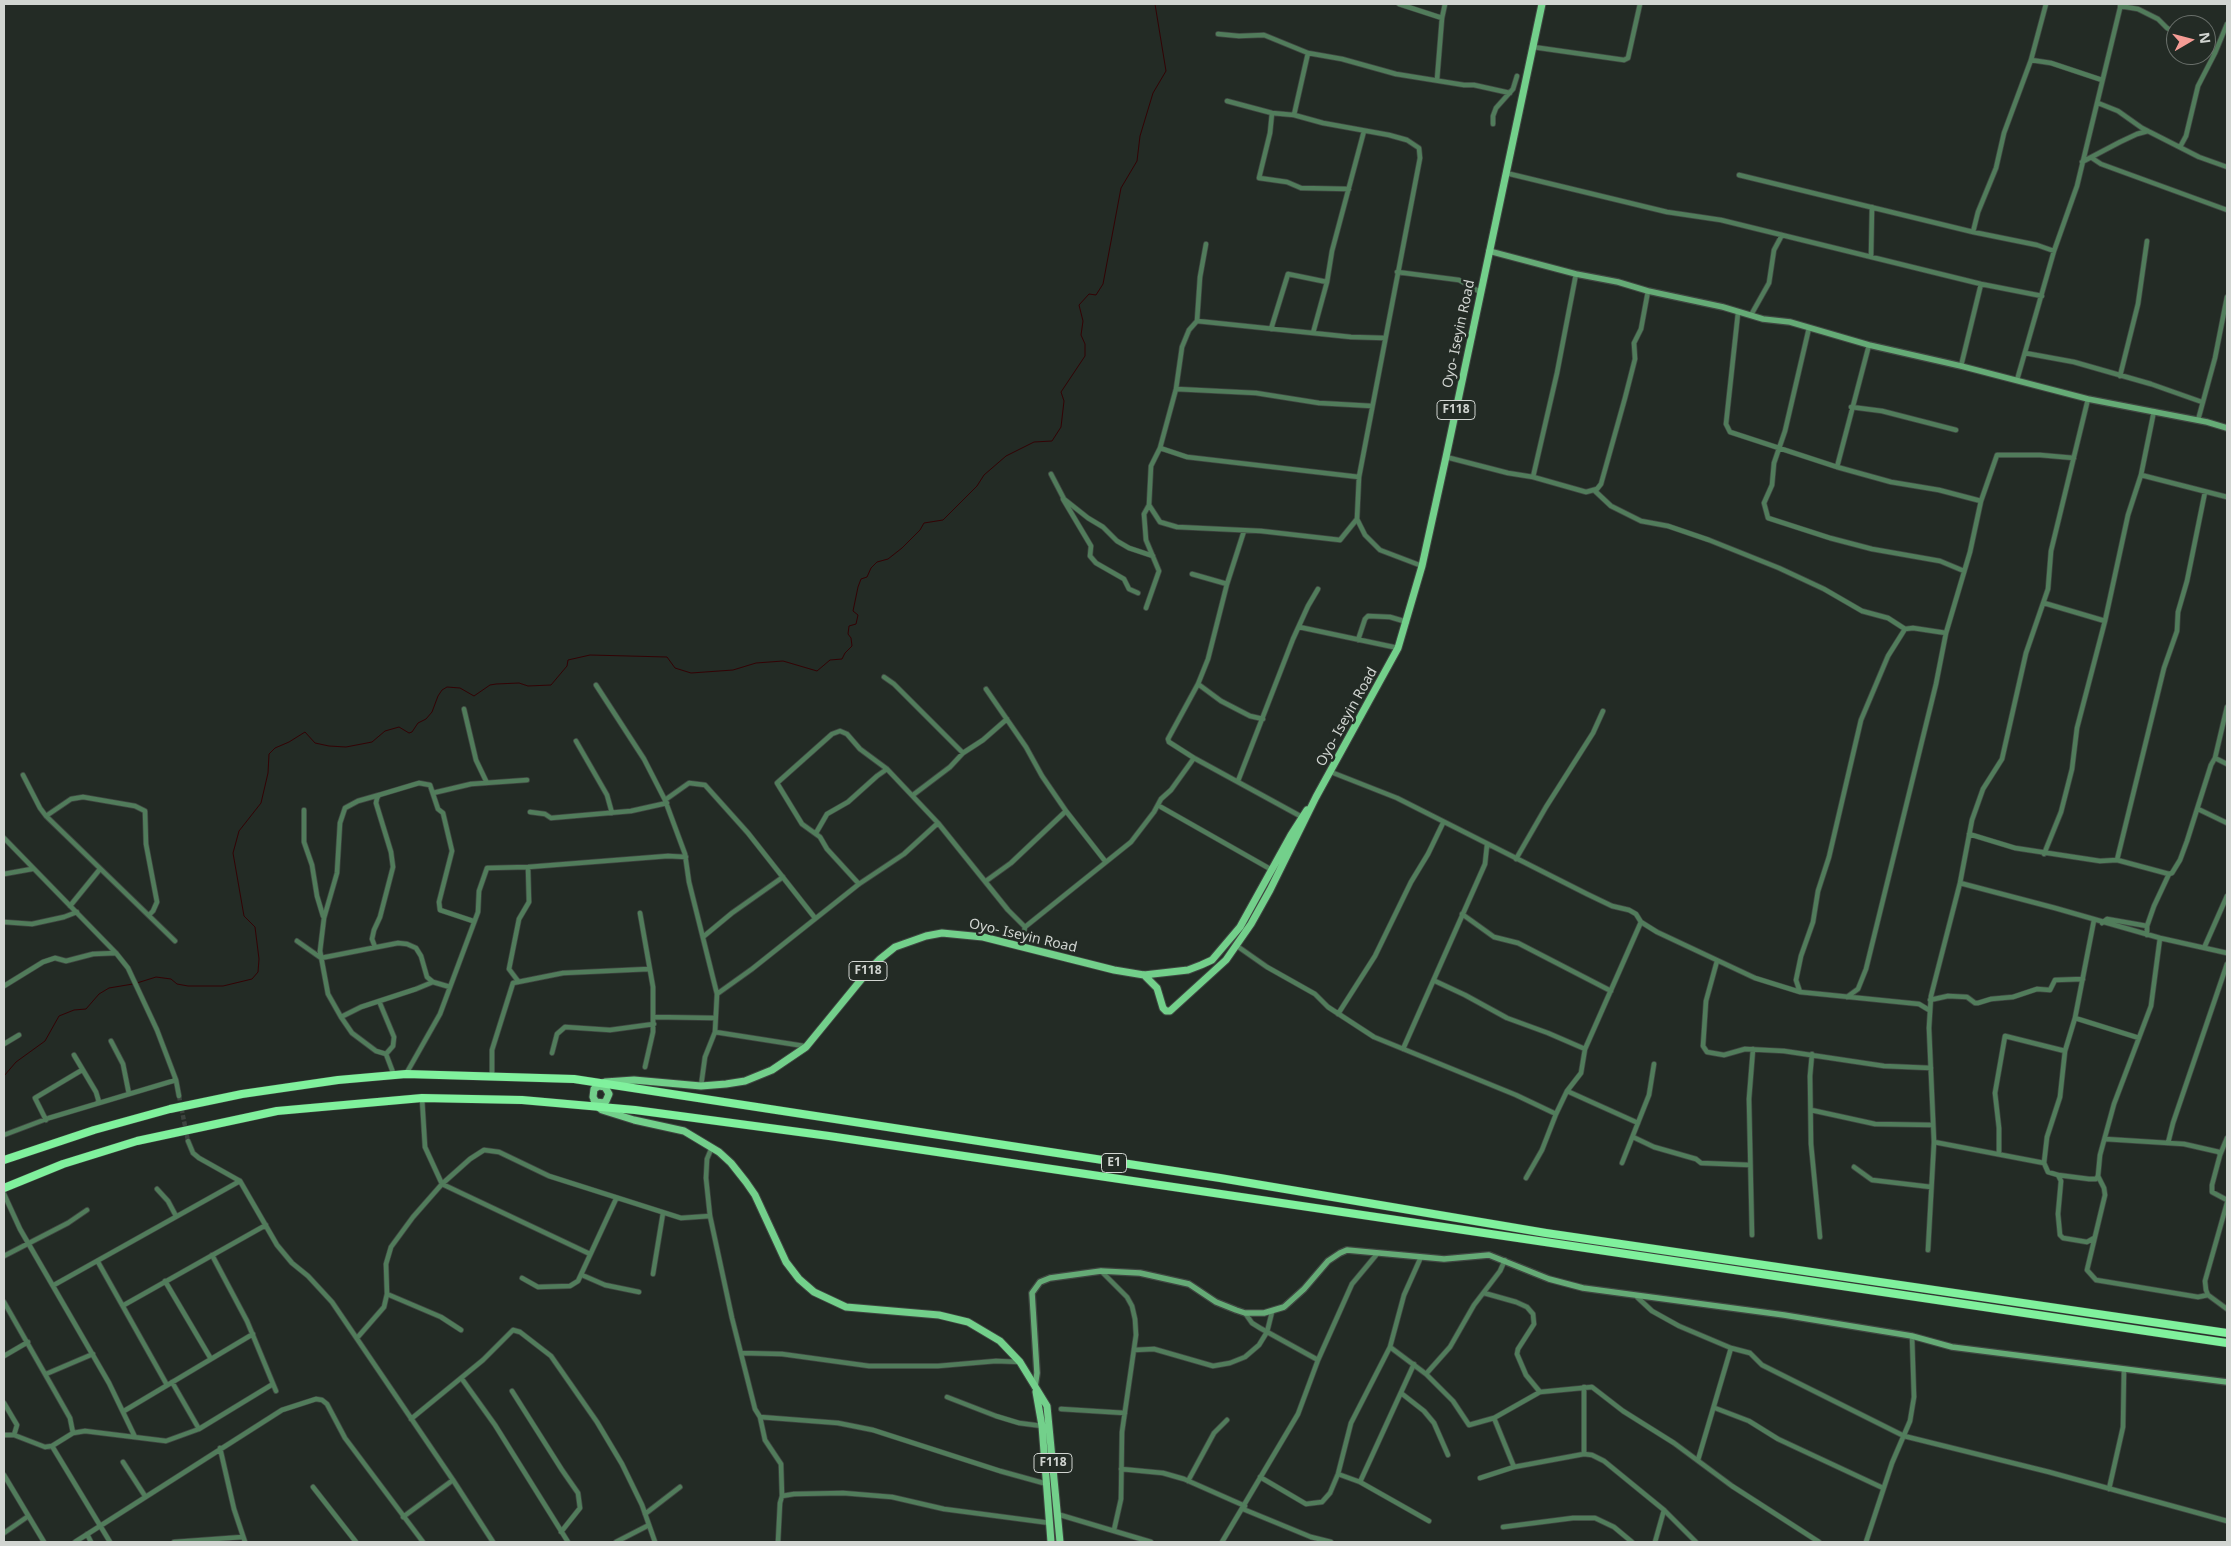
<!DOCTYPE html>
<html>
<head>
<meta charset="utf-8">
<style>
	body { margin:0 }
	#map { position:relative; width:2231px; height:1546px; overflow:hidden; background:#232b25; font-family:"Noto Sans",sans-serif }
	canvas { display:block }
	.frame { position:absolute; inset:0; border:5px solid #d1d5d1; pointer-events:none }
	.north { position:absolute; left:2166px; top:15px; width:50px; height:50px; box-sizing:border-box; background:#232b25; border:1px solid #696f6a; border-radius:50%; rotate:82deg; font-size:14px; font-weight:700; line-height:20px; text-align:center; color:#d1d5d1 }
	.north::after { content:''; display:block; margin:auto; width:18px; height:22px; background:#f59c95; clip-path:polygon(50% 0,100% 100%,50% 72%,0 100%) }
</style>
</head>
<body>
<div id="map">
<canvas width="2231" height="1546"></canvas>
<div class="frame"></div>
<div class="north">N</div>
</div>
<script>
const c = document.querySelector('canvas').getContext('2d');
c.lineJoin = 'round';
function shape(rows) {
  const path = new Path2D();
  for (const r of rows) {
    path.moveTo(r[0], r[1]);
    for (let i = 2; i < r.length; i += 2) path.lineTo(r[i], r[i + 1]);
  }
  return path;
}
function strokePath(path, color, width, dash) {
  c.strokeStyle = color;
  c.lineWidth = width;
  c.lineCap = dash ? 'butt' : 'round';
  c.setLineDash(dash || []);
  c.stroke(path);
}
function label(font, color, halo, rows, align = 'center') {
  c.font = font + ' "Noto Sans",sans-serif';
  c.lineWidth = 5;
  c.setLineDash([]);
  c.textBaseline = 'middle';
  c.strokeStyle = halo;
  c.fillStyle = color;
  for (const [text, x, y, turn = 0] of rows) {
    c.save();
    c.translate(x, y);
    c.rotate((+turn || 0) * Math.PI / 180);
    c.textAlign = isNaN(turn) ? turn : align;
    if (halo) c.strokeText(text, 0, 0);
    c.fillText(text, 0, 0);
    c.restore();
  }
}
const stream = shape([
	[137,983,156,977,171,979,177,984,188,986,223,986,252,979,258,972,259,959,255,927,244,916,233,853,239,831,261,803,268,773,269,754,275,748,289,742,305,732,315,743,329,746,346,747,372,742,385,731,399,727,409,733,412,732,418,723,426,719,432,712,438,696,442,690,447,687,460,688,474,696,490,685,496,684,519,683,528,686,551,685,567,666,568,660,590,655,667,657,675,668,691,673,733,670,756,663,783,661,817,671,830,660,842,659,845,653,852,646,851,638,848,634,849,626,856,624,858,615,853,611,858,587,861,579,867,577,871,568,877,562,888,559,902,548,920,530,924,523,943,520,977,486,984,475,1006,456,1034,442,1052,441,1061,427,1064,401,1061,392,1085,356,1085,344,1081,335,1083,321,1079,305,1089,294,1096,295,1103,284,1121,188,1137,161,1140,136,1153,93,1166,71,1155,4],
	[4,1076,16,1062,45,1041,59,1016,74,1010,86,1009,99,994,109,988,133,984]
]);
const streetTunnel = shape([
	[179,1096,188,1141]
]);
const street = shape([
	[1399,4,1442,18],
	[2120,6,2138,9,2158,19,2167,28,2176,33],
	[1218,34,1239,36,1264,35,1308,53,1342,59,1396,74,1464,85,1474,85,1510,93],
	[1533,47,1624,60,1628,58,1640,4],
	[2206,49,2215,53],
	[2031,60,2051,63,2102,80],
	[1437,80,1442,18,1445,4],
	[1227,101,1272,113,1294,115,1323,123,1389,135,1407,140,1419,148,1420,158,1359,477,1357,519,1365,535,1380,550,1422,566],
	[2098,103,2118,111,2142,128,2199,157,2227,167],
	[1272,113,1270,133,1259,178,1287,182,1301,188,1349,189],
	[1294,115,1308,53],
	[1493,124,1493,116,1496,108,1513,89,1517,76],
	[2180,147,2186,136,2198,86,2215,53,2227,24],
	[2092,158,2101,164,2227,210],
	[2082,162,2120,142,2137,134,2148,131],
	[1506,173,1667,212,1721,220,1981,284,2042,296],
	[1739,175,1973,232,2037,245,2054,251],
	[1973,232,1978,212,1996,168,2004,133,2031,60,2046,4],
	[1871,257,1872,207],
	[1397,272,1459,280,1480,292],
	[1738,313,1726,424,1730,432,1837,467,1891,482,1939,490,1981,501],
	[1751,315,1769,283,1774,250,1782,235],
	[1197,321,1351,337,1385,338],
	[1809,328,1785,431,1774,463,1772,485,1764,503,1768,518,1830,538,1872,549,1940,561,1964,571],
	[1271,329,1288,274,1327,282],
	[1313,333,1327,282,1332,251,1364,131],
	[2025,353,2074,362,2151,384,2202,402],
	[1961,366,1981,284],
	[2120,376,2138,304,2147,241],
	[2017,380,2054,251,2077,186,2121,4],
	[1176,389,1256,393,1319,403,1372,406],
	[1851,407,1882,411,1956,430],
	[2198,420,2215,358,2227,297],
	[1160,448,1187,457,1359,477],
	[1446,457,1508,473,1533,477,1586,492,1597,489,1601,484,1625,398,1635,359,1634,343,1641,329,1648,291],
	[1837,467,1869,345],
	[1051,474,1064,499,1088,518,1103,527,1117,541,1129,548,1153,556],
	[2141,475,2227,497],
	[1533,477,1557,373,1576,274],
	[1595,491,1611,506,1641,521,1668,526,1709,540,1779,568,1824,589,1862,611,1888,618,1905,629,1913,628,1946,633],
	[1063,499,1091,546,1090,556,1096,563,1124,579,1129,589,1138,593],
	[1149,505,1160,522,1177,527,1261,531,1340,540,1357,519],
	[1244,531,1227,584,1208,659,1198,684,1168,739,1169,742,1194,758,1302,817],
	[1192,574,1227,584],
	[2044,603,2105,621],
	[1146,608,1159,571,1146,540,1144,514,1149,505,1151,466,1160,448,1176,389,1182,347,1189,330,1197,321,1200,277,1206,244],
	[1299,627,1398,648],
	[1358,640,1365,619,1368,616,1390,617,1407,622],
	[884,677,894,684,963,753],
	[1198,684,1221,701,1250,716,1263,719],
	[596,685,644,759,665,800,685,854,689,882,717,994,715,1032,705,1057,701,1086],
	[986,689,1026,747,1042,776,1066,811,1105,861],
	[464,709,476,760,487,783],
	[576,741,607,795,612,813],
	[2215,758,2227,707],
	[1331,772,1397,798,1587,894,1612,906,1629,910,1636,914,1641,922,1657,932,1755,978,1800,992,1919,1004,1929,1010],
	[23,775,40,808,46,816,175,941],
	[1238,781,1293,639,1308,606,1318,589],
	[433,793,471,784,527,780],
	[379,795,358,801,345,808,340,823,337,873,324,918,320,951,328,994,341,1017,352,1033,376,1051,386,1054,394,1075],
	[913,795,950,767,963,753,983,740,1007,719],
	[665,800,689,783,705,785,748,833,815,918],
	[1161,807,1272,870],
	[2198,809,2227,823],
	[304,810,304,842,312,865,317,896,323,916],
	[530,812,545,814,551,818,631,811,667,803],
	[46,816,71,799,83,797,135,806,145,811,146,844,157,902,153,911,149,915],
	[816,833,827,814,848,802,877,776,887,769],
	[1969,834,2015,848,2100,861,2117,860,2169,874],
	[4,838,116,953,128,968,157,1030,176,1080,179,1096],
	[2044,854,2061,812,2072,769,2077,728,2105,621,2128,515,2141,475,2154,411],
	[1516,859,1546,807,1593,733,1603,711],
	[2117,860,2164,668,2177,631,2178,612,2187,581,2205,492],
	[4,874,32,869],
	[986,881,1011,863,1066,811],
	[1960,883,2055,908,2160,938,2227,953],
	[859,884,827,849,820,837,802,824,777,783,832,734,840,731,847,734,860,749,887,769,938,823,1008,910,1025,927,1021,947],
	[70,906,100,869],
	[640,913,653,987,653,1032,645,1067],
	[1462,914,1494,937,1518,943,1611,991],
	[4,922,32,924,64,917,77,912],
	[2102,923,2107,919,2147,926],
	[1025,927,1131,842,1154,812,1161,799,1171,790,1194,758],
	[2147,935,2147,926,2154,906,2169,874,2172,873,2180,860,2187,841,2211,765,2215,758,2227,764],
	[703,937,732,913,783,877],
	[2160,938,2151,1006,2114,1104,2100,1155,2098,1176,2104,1188,2105,1195,2087,1270,2096,1280,2198,1297,2208,1295],
	[297,941,321,958,398,943,407,944,416,948,421,956,427,977,433,982,450,987],
	[1237,946,1267,967,1315,994,1328,1007,1374,1037,1516,1095,1556,1114],
	[375,947,372,939,374,930,380,917,393,867,391,852,376,803,377,798,379,795,419,783,430,785,438,809,443,813,452,851,439,902,440,910,473,921],
	[2204,948,2227,896],
	[1717,961,1706,1001,1703,1046,1707,1052,1724,1055,1745,1049,1784,1051,1884,1066,1931,1068],
	[518,981,509,969,519,919,529,902,528,867],
	[1435,981,1465,995,1507,1018,1548,1033,1585,1049],
	[4,986,43,962,55,958,66,961,93,954,116,953],
	[1800,992,1796,980,1801,956,1813,922,1818,891,1829,857,1861,720,1888,656,1905,629],
	[717,994,752,969,859,884,904,854,938,823],
	[1847,997,1858,989,1866,969,1936,684,1946,633,1970,552,1981,501,1997,455,2040,455,2074,458],
	[1930,1000,1948,996,1967,997,1975,1003,1978,1003,1991,999,2013,997,2037,989,2050,990,2055,980,2083,979],
	[379,1001,394,1037,393,1046,386,1054],
	[1338,1014,1375,956,1411,882,1428,854,1443,823],
	[341,1017,361,1007,416,989,433,982],
	[653,1017,715,1018],
	[2075,1018,2094,920],
	[715,1032,804,1046],
	[111,1041,123,1064,129,1094],
	[4,1044,19,1035],
	[1403,1049,1485,864,1487,845],
	[552,1053,557,1034,565,1027,610,1030,654,1024],
	[1812,1054,1810,1076,1811,1144,1820,1237],
	[74,1055,96,1092,99,1102,97,1103],
	[406,1074,440,1014,478,912,479,891,487,868,528,867,668,856,686,857],
	[492,1075,492,1050,513,983,563,973,649,969],
	[1567,1091,1638,1123],
	[422,1098,425,1147,442,1184,590,1254],
	[1811,1110,1875,1124,1933,1125],
	[46,1120,35,1098,82,1070],
	[4,1135,49,1118,176,1080],
	[1633,1137,1654,1147,1696,1159,1701,1163,1750,1165],
	[2227,1138,2220,1155,2212,1185,2212,1192,2227,1200],
	[2105,1139,2184,1144,2219,1152,2220,1155],
	[188,1141,193,1153,199,1158,240,1181,277,1245,292,1263,308,1276,332,1302,453,1480,493,1542],
	[1934,1142,2044,1163,2048,1172,2058,1175,2089,1179,2096,1179,2098,1176],
	[2168,1143,2173,1123,2227,964],
	[712,1147,707,1159,706,1178,710,1216,732,1318,755,1409,760,1417,765,1440,781,1464,782,1496],
	[1999,1153,1999,1128,1995,1093,2005,1036,2065,1051,2075,1018,2139,1038],
	[1622,1163,1649,1095,1654,1064],
	[2044,1163,2047,1137,2060,1097,2065,1051],
	[1854,1167,1872,1180,1931,1187],
	[2058,1175,2061,1181,2058,1214,2060,1235,2063,1238,2087,1242,2094,1238],
	[1526,1178,1542,1150,1556,1114,1567,1091,1581,1073,1585,1049,1641,922],
	[157,1189,168,1201,176,1216],
	[4,1194,20,1229,109,1383,135,1437],
	[2227,1203,2205,1281,2206,1290,2208,1295,2227,1309],
	[1752,1235,1749,1099,1753,1049],
	[1928,1250,1934,1142,1929,1028,1931,996,1960,883,1972,820,1983,789,2002,759,2026,653,2048,589,2051,551,2088,399],
	[212,1255,247,1321,276,1391],
	[4,1256,68,1223,87,1210],
	[98,1262,167,1385],
	[1101,1271,1127,1297,1132,1306,1135,1319,1136,1335,1122,1432,1121,1499,1114,1530],
	[653,1274,663,1213],
	[582,1275,605,1285,639,1292],
	[522,1278,538,1287,570,1286,578,1281,616,1199],
	[165,1281,211,1359],
	[54,1285,240,1181],
	[1484,1293,1516,1302,1527,1307,1533,1314,1534,1324,1518,1349,1517,1354,1526,1375,1540,1392],
	[387,1294,441,1317,461,1330],
	[1637,1297,1652,1311,1679,1326,1731,1348,1750,1353,1762,1365,1904,1436,2049,1472,2227,1521],
	[4,1302,70,1418,73,1433],
	[124,1305,266,1225],
	[1245,1313,1252,1323,1260,1328,1318,1360],
	[357,1338,384,1307,387,1294,386,1264,391,1247,413,1217,442,1184,470,1159,484,1150,499,1152,549,1176,681,1218,710,1216],
	[1390,1347,1426,1374,1453,1401,1469,1425,1494,1418,1540,1392,1592,1387,1623,1411,1674,1443,1732,1486,1819,1542],
	[1134,1350,1154,1349,1213,1366,1230,1363,1245,1357,1259,1345,1267,1332,1272,1312],
	[741,1353,782,1354,869,1366,938,1366,996,1361,1020,1362],
	[4,1356,28,1342],
	[46,1374,93,1354],
	[1426,1374,1450,1347,1474,1305,1500,1271,1505,1260],
	[462,1379,495,1425,568,1542],
	[172,1382,199,1429],
	[1584,1387,1584,1454],
	[512,1391,562,1470,578,1493,580,1508,561,1532],
	[1401,1393,1424,1411,1434,1423,1448,1455],
	[947,1397,996,1416,1019,1423,1042,1426],
	[4,1403,17,1425,14,1435],
	[1715,1408,1749,1421,1778,1439,1883,1488],
	[1061,1409,1125,1413],
	[124,1411,253,1334],
	[760,1417,838,1423,873,1430,1000,1471,1047,1484],
	[1494,1418,1514,1467],
	[411,1419,483,1360,513,1330,520,1332,551,1356,597,1422,622,1464,642,1505,655,1542],
	[4,1435,14,1435,45,1447,52,1446,73,1433,85,1431,166,1441,199,1429,273,1384],
	[52,1446,110,1542],
	[220,1448,234,1509,245,1542],
	[1698,1460,1731,1348],
	[123,1462,145,1496],
	[1121,1469,1163,1473,1184,1479,1245,1506],
	[1338,1474,1360,1482,1429,1521],
	[4,1475,44,1542],
	[1260,1477,1306,1504,1322,1502,1330,1493,1338,1474,1351,1423,1390,1347,1404,1295,1421,1257],
	[1480,1478,1514,1467,1584,1454,1592,1455,1604,1461,1664,1510,1696,1542],
	[1188,1481,1214,1433,1227,1420],
	[1360,1482,1414,1364],
	[313,1487,356,1542],
	[2109,1489,2123,1427,2124,1369],
	[1243,1509,1311,1537,1331,1542],
	[645,1514,680,1487],
	[1057,1514,1151,1542],
	[403,1517,453,1480],
	[1503,1527,1573,1518,1595,1518,1614,1527,1632,1542],
	[4,1533,27,1517],
	[87,1534,91,1542],
	[75,1542,282,1410,316,1399,322,1400,327,1404,345,1438,423,1542],
	[174,1542,243,1537],
	[616,1542,649,1525],
	[778,1542,780,1503,782,1496,794,1494,843,1493,892,1497,944,1509,1050,1523],
	[1222,1542,1298,1414,1318,1360,1352,1284,1377,1254],
	[1655,1542,1664,1510],
	[1866,1542,1892,1463,1910,1421,1914,1397,1912,1336]
]);
const secondary = shape([
	[1489,251,1576,274,1618,282,1648,291,1723,307,1763,319,1790,322,1869,345,1961,366,2088,399,2207,422,2227,428],
	[1035,1387,1037,1373,1032,1293,1040,1282,1050,1278,1101,1271,1140,1273,1189,1284,1216,1302,1236,1310,1245,1313,1264,1313,1284,1307,1304,1289,1328,1261,1340,1253,1347,1250,1444,1259,1489,1255,1549,1279,1583,1288,1784,1315,1912,1336,1952,1347,2227,1382]
]);
const primary = shape([
	[1144,975,1157,988,1163,1008,1166,1011,1170,1011,1226,960,1251,924,1270,890,1316,797,1398,648,1422,566,1446,457,1542,4],
	[596,1087,605,1082,634,1080,701,1086,726,1084,745,1081,772,1070,806,1047,869,970,880,959,895,947,926,936,942,933,983,937,1114,970,1144,975,1188,970,1201,965,1212,960,1240,927,1291,835,1307,810],
	[594,1100,597,1106,602,1110,634,1120,684,1131,719,1152,731,1163,746,1182,755,1195,786,1262,799,1279,814,1292,846,1307,939,1315,968,1322,1000,1341,1020,1362,1047,1406,1060,1542],
	[597,1106,606,1101,609,1094,605,1087,599,1086,594,1089,593,1097,596,1102,604,1103],
	[1036,1392,1042,1426,1051,1542]
]);
const highway = shape([
	[4,1160,94,1130,170,1109,242,1094,338,1080,406,1074,574,1079,1220,1178,1546,1233,2227,1333],
	[4,1188,63,1164,137,1141,277,1111,422,1098,522,1100,635,1110,829,1136,2227,1343]
]);
const shields = [
	[1456,410,38],
	[868,971,38],
	[1114,1163,25],
	[1053,1463,38]
];
const shieldNames = [
	["F118",1456,410],
	["F118",868,971],
	["E1",1114,1163],
	["F118",1053,1463]
];
const streetNames = [
	["Oyo- Iseyin Road",1459,334,-78],
	["Oyo- Iseyin Road",1347,717,-61],
	["Oyo- Iseyin Road",1023,936,13]
];
strokePath(stream, '#330305', 1);
strokePath(streetTunnel, '#3d443f', 4.5, [4.5, 2]);
strokePath(street, '#3f4641', 6);
strokePath(secondary, '#3f4641', 8);
strokePath(primary, '#3f4641', 9);
strokePath(highway, '#3f4641', 9);
strokePath(street, '#517c5b', 4.5);
strokePath(secondary, '#65ab76', 5.5);
strokePath(primary, '#73d08b', 7);
strokePath(highway, '#80f19d', 8);
for (const [x, y, w] of shields) {
  const box = new Path2D();
  box.roundRect(x - w / 2, y - 9.5, w, 19, 4);
  c.fillStyle = '#232b25';
  c.fill(box);
  strokePath(box, '#d1d5d1', 1);
}
label('bold 12px', '#d1d5d1', null, shieldNames);
label('14px', '#d1d5d1', '#232b25', streetNames);
</script>
</body>
</html>
